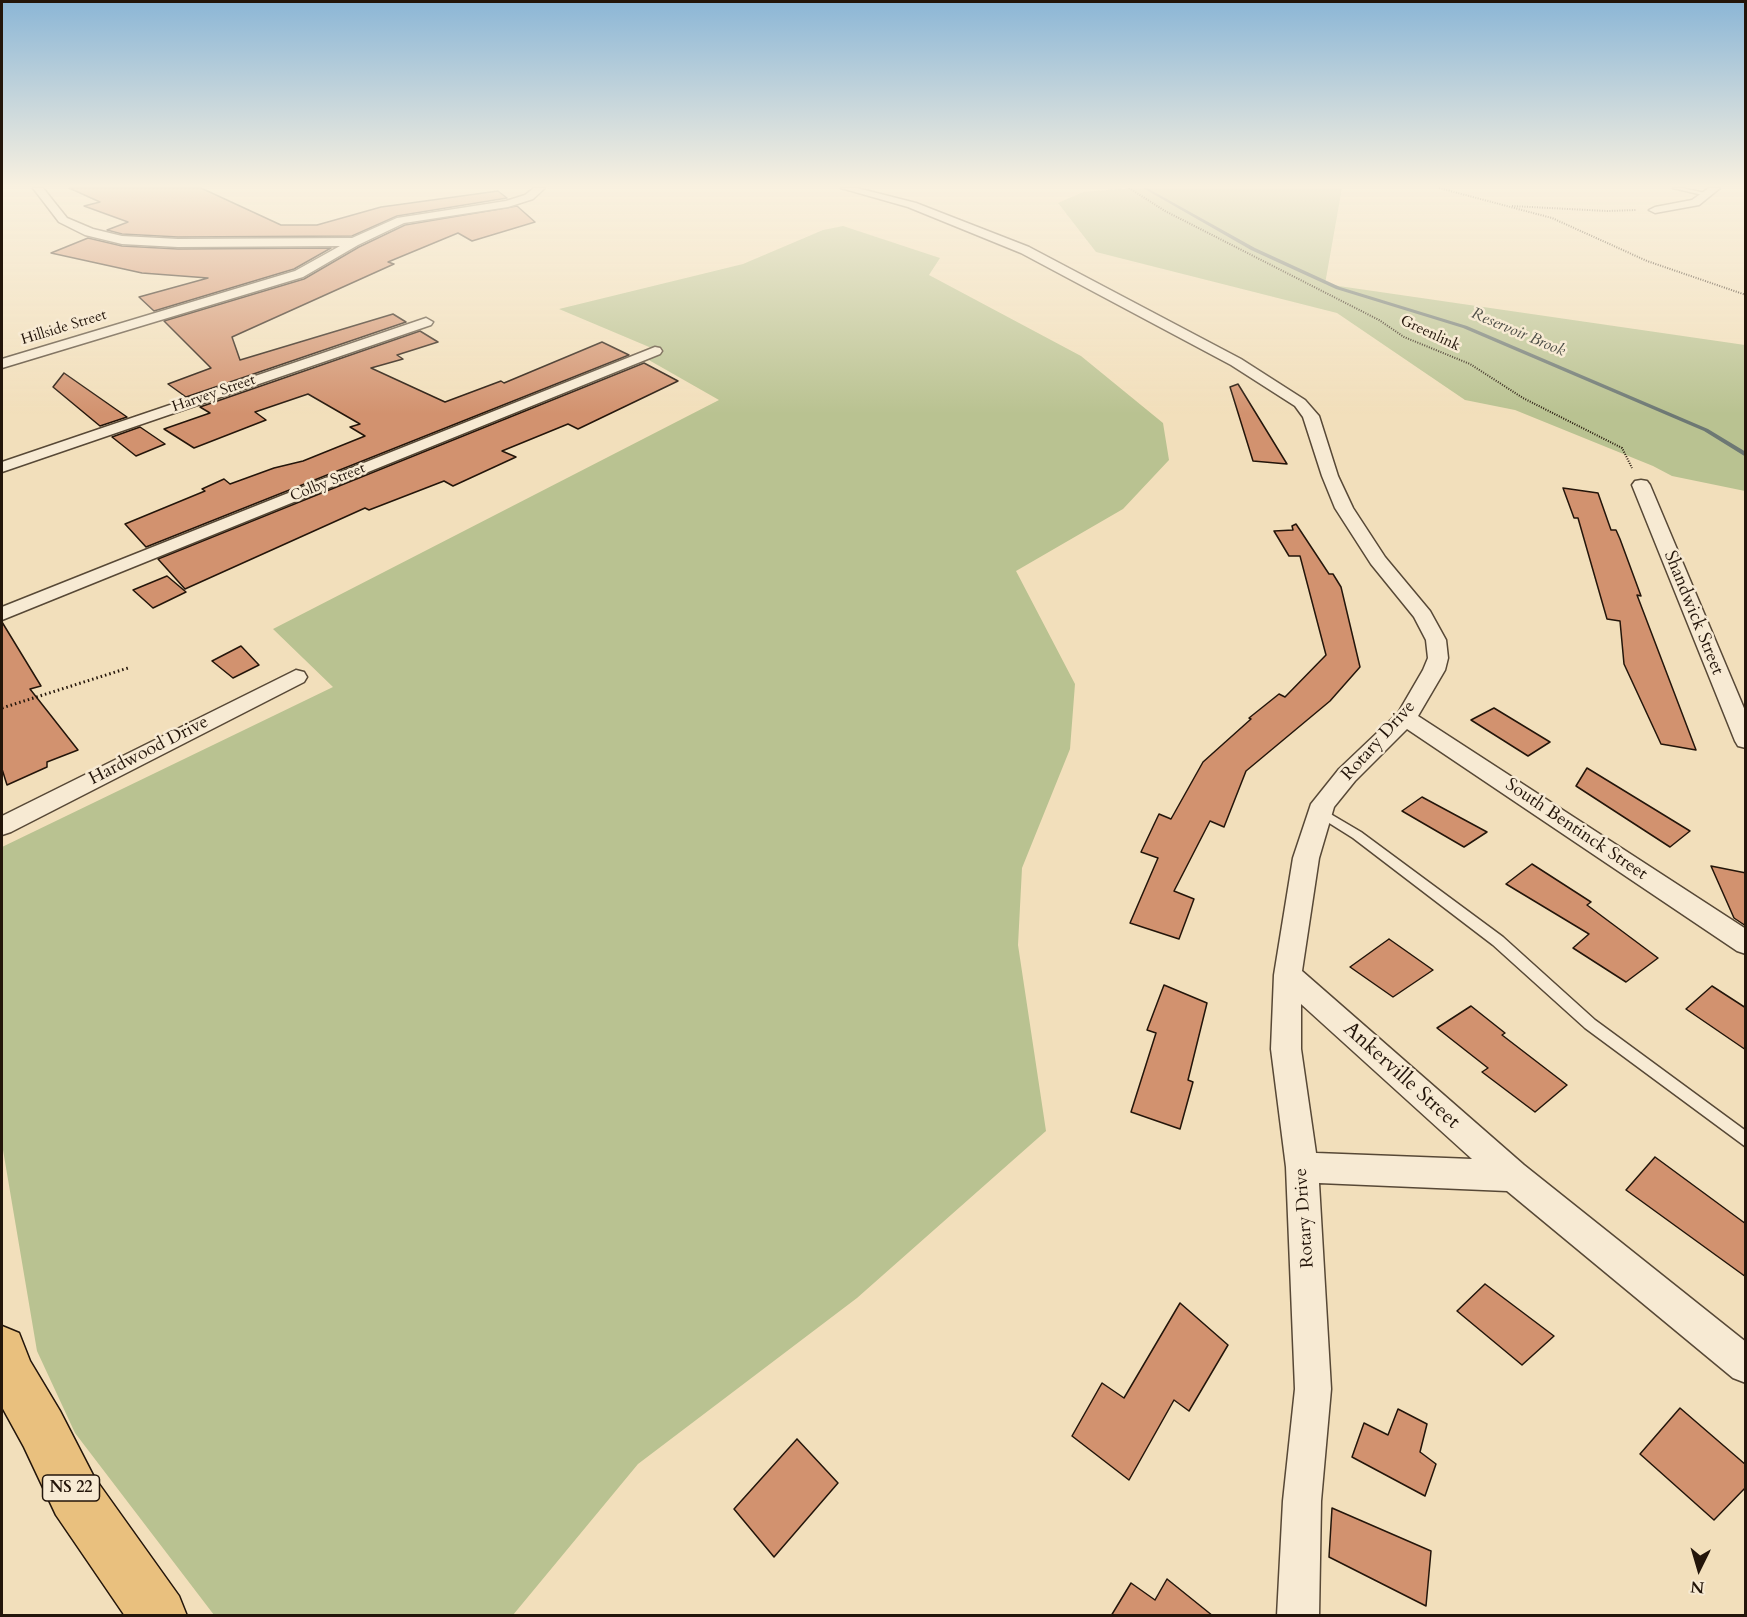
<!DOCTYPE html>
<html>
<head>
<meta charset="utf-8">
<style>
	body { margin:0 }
	#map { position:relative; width:1747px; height:1617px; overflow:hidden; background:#f2dfbb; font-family:Cardo,serif }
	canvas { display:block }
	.frame { position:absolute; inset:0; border:3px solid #23150a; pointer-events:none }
	.north { position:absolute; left:1669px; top:1539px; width:60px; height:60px; -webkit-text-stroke:4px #f7ead3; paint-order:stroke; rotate:185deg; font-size:16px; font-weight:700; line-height:24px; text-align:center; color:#23150a }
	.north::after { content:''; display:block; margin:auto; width:21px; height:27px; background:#23150a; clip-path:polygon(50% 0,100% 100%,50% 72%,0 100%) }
</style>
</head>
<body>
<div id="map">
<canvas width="1747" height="1617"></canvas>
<div class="frame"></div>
<div class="north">N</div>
</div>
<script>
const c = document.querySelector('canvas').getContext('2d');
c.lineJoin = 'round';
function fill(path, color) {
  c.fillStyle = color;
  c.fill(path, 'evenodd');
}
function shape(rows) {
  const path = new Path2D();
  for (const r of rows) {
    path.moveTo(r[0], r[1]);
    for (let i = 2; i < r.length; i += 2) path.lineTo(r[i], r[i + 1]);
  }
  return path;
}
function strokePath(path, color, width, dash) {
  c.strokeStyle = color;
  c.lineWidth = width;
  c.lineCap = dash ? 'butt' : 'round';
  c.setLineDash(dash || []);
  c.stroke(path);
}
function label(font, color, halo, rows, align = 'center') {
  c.font = font + ' Cardo,serif';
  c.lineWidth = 5;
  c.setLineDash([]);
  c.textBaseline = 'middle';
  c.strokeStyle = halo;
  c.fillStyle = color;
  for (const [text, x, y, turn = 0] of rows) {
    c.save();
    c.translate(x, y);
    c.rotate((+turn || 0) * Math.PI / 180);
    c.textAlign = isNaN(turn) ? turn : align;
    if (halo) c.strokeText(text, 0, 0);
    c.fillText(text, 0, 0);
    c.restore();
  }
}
const green = shape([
	[1132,188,1342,188,1325,284,1745,345,1745,491,1672,476,1653,466,1515,410,1465,400,1337,313,1096,252,1058,203,1083,192],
	[843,226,940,258,929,275,1081,356,1163,423,1169,460,1123,509,1016,571,1075,684,1070,749,1022,868,1018,945,1046,1131,857,1298,638,1464,513,1615,214,1615,75,1433,37,1351,2,1144,2,847,333,687,273,629,719,400,647,359,661,352,559,309,743,264,823,230]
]);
const stream = shape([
	[1143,188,1147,188,1255,248,1340,287,1467,326,1708,429,1746,452,1746,457,1704,431,1463,328,1336,289,1251,250,1143,188]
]);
const building = shape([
	[69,188,201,188,281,225,317,225,381,207,498,191,507,198,397,216,352,236,178,237,122,234,107,230,128,222,84,206,100,202,69,188],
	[517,206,535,222,472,241,458,233,388,262,394,264,232,337,240,360,393,314,406,322,186,397,168,384,211,368,164,321,304,279,359,247,405,225,517,206],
	[88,238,122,246,178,249,331,248,294,269,154,311,139,297,208,278,142,273,51,253,88,238],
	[420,331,438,342,397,355,403,359,371,368,445,402,501,381,504,383,602,342,629,355,146,547,125,524,205,491,202,489,224,479,230,484,274,468,303,461,365,436,350,427,360,424,308,394,255,412,266,420,194,448,164,429,210,413,200,407,420,331],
	[644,363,678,381,578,429,568,424,502,451,516,457,453,486,444,481,369,510,365,508,185,589,158,559,644,363],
	[64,373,127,417,100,426,53,387,64,373],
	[1238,384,1287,464,1253,461,1230,387,1238,384],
	[140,427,165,444,136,456,112,437,140,427],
	[1563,488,1598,493,1611,530,1616,530,1620,539,1641,596,1637,595,1696,750,1661,744,1624,664,1620,621,1607,619,1578,518,1574,518,1563,488],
	[1296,524,1329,574,1333,574,1341,587,1360,667,1330,701,1246,771,1224,827,1210,821,1174,891,1194,899,1179,939,1130,923,1158,858,1141,852,1159,814,1171,819,1203,762,1251,719,1249,718,1279,694,1285,697,1326,655,1300,556,1289,556,1274,531,1293,530,1292,526,1296,524],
	[167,576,186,592,153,608,133,590,167,576],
	[2,622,41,686,30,689,78,750,47,762,47,767,7,785,2,769,2,622],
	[241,646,259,665,233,678,212,661,241,646],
	[1494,708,1550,742,1528,756,1471,720,1494,708],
	[1587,768,1690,831,1670,847,1576,786,1587,768],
	[1422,797,1487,832,1464,847,1402,811,1422,797],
	[1532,864,1591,902,1587,905,1658,958,1626,982,1573,948,1589,934,1506,884,1532,864],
	[1711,866,1746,873,1746,926,1734,918,1711,866],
	[1389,939,1433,970,1393,997,1350,967,1389,939],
	[1164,985,1207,1003,1188,1080,1193,1082,1180,1129,1131,1112,1156,1033,1147,1030,1164,985],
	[1712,986,1746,1008,1746,1050,1686,1009,1712,986],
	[1471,1006,1505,1033,1502,1035,1567,1085,1535,1112,1482,1072,1488,1068,1437,1028,1471,1006],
	[1655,1157,1746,1224,1746,1277,1626,1190,1655,1157],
	[1485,1284,1554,1336,1522,1365,1457,1311,1485,1284],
	[1180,1303,1228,1345,1189,1411,1174,1400,1129,1480,1072,1436,1102,1383,1124,1398,1180,1303],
	[1680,1408,1746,1465,1746,1487,1714,1520,1640,1454,1680,1408],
	[1398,1409,1427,1424,1420,1452,1436,1464,1425,1496,1352,1457,1364,1423,1388,1435,1398,1409],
	[797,1439,838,1483,774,1557,734,1509,797,1439],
	[1332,1508,1431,1551,1426,1606,1329,1557,1332,1508],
	[1167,1579,1213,1616,1111,1616,1131,1583,1155,1600,1167,1579]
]);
const pathFar1 = shape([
	[1129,188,1165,211,1379,320,1404,337,1470,364,1523,398,1622,448,1632,468],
	[1439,188,1552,218,1647,261,1746,295],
	[1512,206,1607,211,1636,210]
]);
const path = shape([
	[2,708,128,668]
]);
const service = shape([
	[1673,188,1682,188,1710,194,1707,196,1673,188],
	[1322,809,1361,832,1503,937,1595,1020,1746,1131,1746,1147,1585,1028,1493,945,1353,838,1318,816,1316,813,1318,810,1322,809]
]);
const minor = shape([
	[33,188,43,188,67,218,93,229,122,236,178,239,352,238,397,218,506,201,525,195,534,188,545,188,533,199,508,207,404,223,358,245,303,277,2,368,2,359,295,271,340,246,178,247,122,244,85,235,59,222,33,188],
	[841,188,857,188,916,203,1029,247,1241,359,1305,400,1319,416,1338,476,1353,508,1385,557,1430,611,1446,640,1448,658,1445,670,1418,716,1746,929,1746,954,1737,951,1407,729,1355,781,1334,807,1319,858,1302,971,1524,1165,1746,1342,1746,1383,1733,1378,1507,1191,1319,1183,1331,1389,1321,1501,1319,1616,1277,1616,1283,1501,1295,1389,1286,1167,1271,1049,1274,975,1293,858,1311,804,1339,769,1398,713,1423,670,1428,658,1426,640,1414,617,1371,564,1335,508,1322,476,1303,417,1295,406,1231,365,1021,253,908,207,841,188],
	[1301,1004,1472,1159,1316,1153,1301,1049,1301,1004],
	[1709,188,1720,188,1699,205,1655,213,1649,210,1655,207,1692,200,1709,188],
	[426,318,433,322,431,325,2,472,2,462,426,318],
	[655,347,660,348,662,351,660,354,2,620,2,607,655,347],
	[1641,480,1647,481,1650,485,1746,713,1746,748,1738,746,1735,741,1632,485,1635,481,1641,480],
	[296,670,304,672,307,677,304,682,11,832,2,835,2,816,296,670]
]);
const primary = shape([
	[2,1326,19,1333,30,1361,60,1411,94,1477,179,1596,187,1616,125,1616,56,1515,24,1447,2,1407,2,1326]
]);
const farStreetnames = [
	["Hillside Street",64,328,-17],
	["Greenlink",1430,334,25],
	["Harvey Street",214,394,-19],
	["Colby Street",328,483,-22]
];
const farWaternames = [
	["Reservoir Brook",1518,333,23]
];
const shields = [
	[71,1488,57]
];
const shieldNames = [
	["NS 22",71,1488]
];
const streetNames = [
	["Shandwick Street",1693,613,68],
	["Rotary Drive",1379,741,-48],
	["Hardwood Drive",149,751,-27],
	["South Bentinck Street",1576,830,34],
	["Rotary Drive",1305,1218,-94]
];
const nearStreetnames = [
	["Ankerville Street",1401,1076,42]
];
fill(green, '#b9c291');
fill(stream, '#6d7874');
fill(building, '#d2926f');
strokePath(building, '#23150a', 1.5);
strokePath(service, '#574836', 3);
strokePath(minor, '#574836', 3);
strokePath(primary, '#23150a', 3);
strokePath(pathFar1, '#23150a', 2, [1, 1.5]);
strokePath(path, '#23150a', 3, [1.5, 3]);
fill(service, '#f7ead3');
fill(minor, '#f7ead3');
fill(primary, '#e9c07e');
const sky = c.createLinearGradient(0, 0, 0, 414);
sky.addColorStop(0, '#8bb6d6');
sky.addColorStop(0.45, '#f9f1e0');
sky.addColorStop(1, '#f9f1e000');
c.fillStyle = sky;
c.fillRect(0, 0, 1747, 414);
label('15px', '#23150a', '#f7ead3', farStreetnames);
label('italic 16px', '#4e4f48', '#f7ead3', farWaternames);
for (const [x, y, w] of shields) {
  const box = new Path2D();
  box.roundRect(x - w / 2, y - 13, w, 26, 4.5);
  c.fillStyle = '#f7ead3';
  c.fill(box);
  strokePath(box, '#23150a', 1.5);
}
label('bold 16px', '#23150a', null, shieldNames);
label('18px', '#23150a', '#f7ead3', streetNames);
label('21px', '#23150a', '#f7ead3', nearStreetnames);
</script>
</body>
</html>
